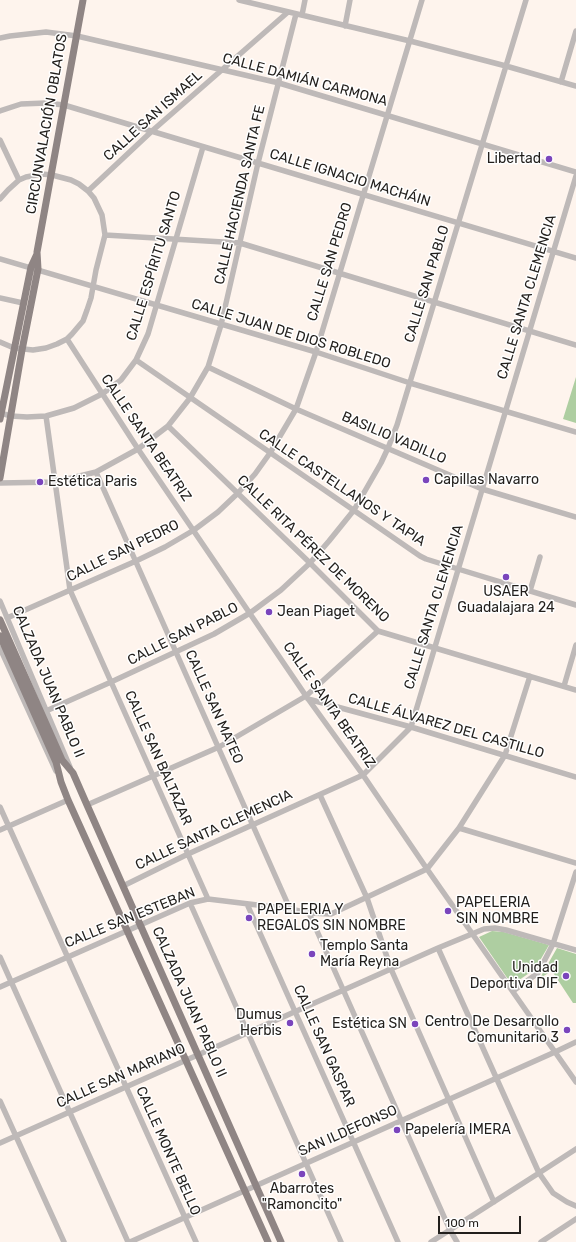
<!DOCTYPE html>
<html>
<head>
<meta charset="utf-8">
<style>
	body { margin:0 }
	#map { position:relative; width:576px; height:1242px; overflow:hidden; background:#fef4ed; font-family:Rubik,sans-serif }
	canvas { display:block }
	.scale { position:absolute; left:438px; top:1216px; width:83px; height:18px; box-sizing:border-box; border:2px solid #221f1c; border-top:0; padding-left:5px; font-size:12px; line-height:14px; white-space:nowrap; color:#221f1c; -webkit-text-stroke:3px #fff; paint-order:stroke }
</style>
</head>
<body>
<div id="map">
<canvas width="576" height="1242"></canvas>
<div class="scale">100 m</div>
</div>
<script>
const c = document.querySelector('canvas').getContext('2d');
c.lineJoin = 'round';
function fill(path, color) {
  c.fillStyle = color;
  c.fill(path, 'evenodd');
}
function shape(rows) {
  const path = new Path2D();
  for (const r of rows) {
    path.moveTo(r[0], r[1]);
    for (let i = 2; i < r.length; i += 2) path.lineTo(r[i], r[i + 1]);
  }
  return path;
}
function strokePath(path, color, width, dash) {
  c.strokeStyle = color;
  c.lineWidth = width;
  c.lineCap = dash ? 'butt' : 'round';
  c.setLineDash(dash || []);
  c.stroke(path);
}
function label(font, color, halo, rows, align = 'center') {
  c.font = font + ' Rubik,sans-serif';
  c.lineWidth = 3;
  c.setLineDash([]);
  c.textBaseline = 'middle';
  c.strokeStyle = halo;
  c.fillStyle = color;
  for (const [text, x, y, turn = 0] of rows) {
    c.save();
    c.translate(x, y);
    c.rotate((+turn || 0) * Math.PI / 180);
    c.textAlign = isNaN(turn) ? turn : align;
    if (halo) c.strokeText(text, 0, 0);
    c.fillText(text, 0, 0);
    c.restore();
  }
}
const green = shape([
	[576,377,576,423,563,419],
	[492,931,504,932,549,945,535,969,512,985,479,937],
	[557,948,576,954,576,1003,573,1003,552,971,540,978]
]);
const minor = shape([
	[239,0,410,41,506,66,576,86],
	[302,15,305,0],
	[345,26,350,0],
	[0,38,10,36,46,32,77,36,279,83,576,172],
	[561,82,576,31],
	[0,111,21,104,46,103,64,105,576,258],
	[0,140,19,180],
	[88,191,152,131,288,12],
	[0,199,8,190,19,180,26,177,42,174,52,175,71,180,79,184,88,191,94,198,102,215,105,235,96,270,91,298,87,310,83,321,72,334,67,339,57,344,46,348,33,350,14,348,0,342],
	[105,235,240,243,576,345],
	[0,259,316,352,410,383,576,432],
	[0,298,23,303],
	[67,339,138,449,306,696,363,775,427,869,576,1082],
	[136,360,420,556,426,559,458,569,576,605],
	[208,367,296,409,482,489,576,517],
	[0,413,11,416,27,417,46,416,74,408,102,394,121,380,136,360,148,334,203,147],
	[46,416,70,590,208,899],
	[168,426,310,563,378,631,576,690],
	[96,472,290,909],
	[0,483,55,482,96,472,138,449,168,426,190,398,208,367,221,325,258,163,296,14],
	[530,591,540,557],
	[0,601,70,767],
	[7,618,136,561,165,547,194,530,218,512,238,493,255,474,270,453,296,409,316,352,422,0],
	[0,648,56,771],
	[564,686,576,645],
	[308,699,411,727,576,777],
	[46,711,111,682,214,634,250,613,281,590,310,563,329,541,354,510,381,463,388,448,397,425,526,0],
	[320,795,367,898,391,969,494,1202],
	[87,805,219,747,306,696,378,631],
	[0,807,196,1242],
	[459,828,576,863],
	[0,830,68,800],
	[123,886,188,854,363,775,411,727,576,176],
	[190,903,341,1242],
	[247,904,398,1242],
	[309,913,450,1230,457,1242],
	[438,948,539,1173,553,1193,567,1202,576,1206],
	[0,957,128,1242],
	[0,987,190,903,208,899,290,909,309,913,331,914,427,869,459,828,505,755,530,676],
	[513,991,538,973,553,944,576,872],
	[0,1101,64,1242],
	[0,1143,438,948,484,929,495,928,506,930,576,950],
	[130,1242,555,1052,576,1042],
	[431,1242,539,1173,576,1149],
	[541,1242,576,1219]
]);
const major = shape([
	[0,419,31,267,37,254],
	[0,478,22,350,38,269,37,252,83,0],
	[0,620,62,760,73,773,87,805,281,1242],
	[0,636,56,762,61,782,68,800,268,1242]
]);
const markers = [
	[549,159,4,"#7a45bc"],
	[426,480,4,"#7a45bc"],
	[40,482,4,"#7a45bc"],
	[506,577,4,"#7a45bc"],
	[269,612,4,"#7a45bc"],
	[448,911,4,"#7a45bc"],
	[249,918,4,"#7a45bc"],
	[312,954,4,"#7a45bc"],
	[566,976,4,"#7a45bc"],
	[290,1023,4,"#7a45bc"],
	[415,1024,4,"#7a45bc"],
	[567,1030,4,"#7a45bc"],
	[397,1130,4,"#7a45bc"],
	[302,1174,4,"#7a45bc"]
];
const streetNames = [
	["CALLE DAMIÁN CARMONA",305,80,15],
	["CALLE SAN ISMAEL",153,116,-42],
	["CIRCUNVALACIÓN OBLATOS",47,124,-80],
	["CALLE IGNACIO MACHÁIN",350,178,17],
	["CALLE HACIENDA SANTA FE",240,195,-77],
	["CALLE SAN PEDRO",330,262,-73],
	["CALLE ESPÍRITU SANTO",154,266,-73],
	["CALLE SAN PABLO",427,284,-73],
	["CALLE SANTA CLEMENCIA",527,297,-73],
	["CALLE JUAN DE DIOS ROBLEDO",291,334,17],
	["CALLE SANTA BEATRIZ",146,438,56],
	["BASILIO VADILLO",394,438,23],
	["CALLE CASTELLANOS Y TAPIA",342,488,34],
	["CALLE RITA PÉREZ DE MORENO",313,549,44],
	["CALLE SAN PEDRO",123,551,-26],
	["CALLE SANTA CLEMENCIA",434,607,-73],
	["CALLE SAN PABLO",183,634,-27],
	["CALZADA JUAN PABLO II",48,682,67],
	["CALLE SANTA BEATRIZ",329,705,55],
	["CALLE SAN MATEO",214,707,66],
	["CALLE ÁLVAREZ DEL CASTILLO",446,726,16],
	["CALLE SAN BALTAZAR",158,758,66],
	["CALLE SANTA CLEMENCIA",214,830,-25],
	["CALLE SAN ESTEBAN",130,918,-22],
	["CALZADA JUAN PABLO II",189,1002,66],
	["CALLE SAN GASPAR",324,1046,66],
	["CALLE SAN MARIANO",121,1076,-24],
	["SAN ILDEFONSO",348,1131,-24],
	["CALLE MONTE BELLO",168,1151,66]
];
const poiNames = [
	["Libertad",541,159,"right"],
	["Capillas Navarro",434,480],
	["Estética Paris",48,482],
	["USAER",506,592,"center"],
	["Guadalajara 24",506,608,"center"],
	["Jean Piaget",277,612],
	["PAPELERIA",456,903],
	["SIN NOMBRE",456,919],
	["PAPELERIA Y",257,910],
	["REGALOS SIN NOMBRE",257,926],
	["Templo Santa",320,946],
	["María Reyna",320,962],
	["Unidad",558,968,"right"],
	["Deportiva DIF",558,984,"right"],
	["Dumus",282,1015,"right"],
	["Herbis",282,1031,"right"],
	["Centro De Desarrollo",559,1022,"right"],
	["Comunitario 3",559,1038,"right"],
	["Estética SN",407,1024,"right"],
	["Papelería IMERA",405,1130],
	["Abarrotes",302,1189,"center"],
	["\"Ramoncito\"",302,1205,"center"]
];
fill(green, '#aecea1');
strokePath(minor, '#beb9b8', 5.5);
strokePath(major, '#8f8584', 7);
for (const [x, y, r, color] of markers) {
  const dot = new Path2D();
  dot.arc(x, y, r, 0, 2 * Math.PI);
  c.fillStyle = color;
  c.fill(dot);
  strokePath(dot, '#fff', 1.5);
}
label('14px', '#221f1c', '#fff', streetNames);
label('14px', '#221f1c', '#fff', poiNames, 'left');
</script>
</body>
</html>
